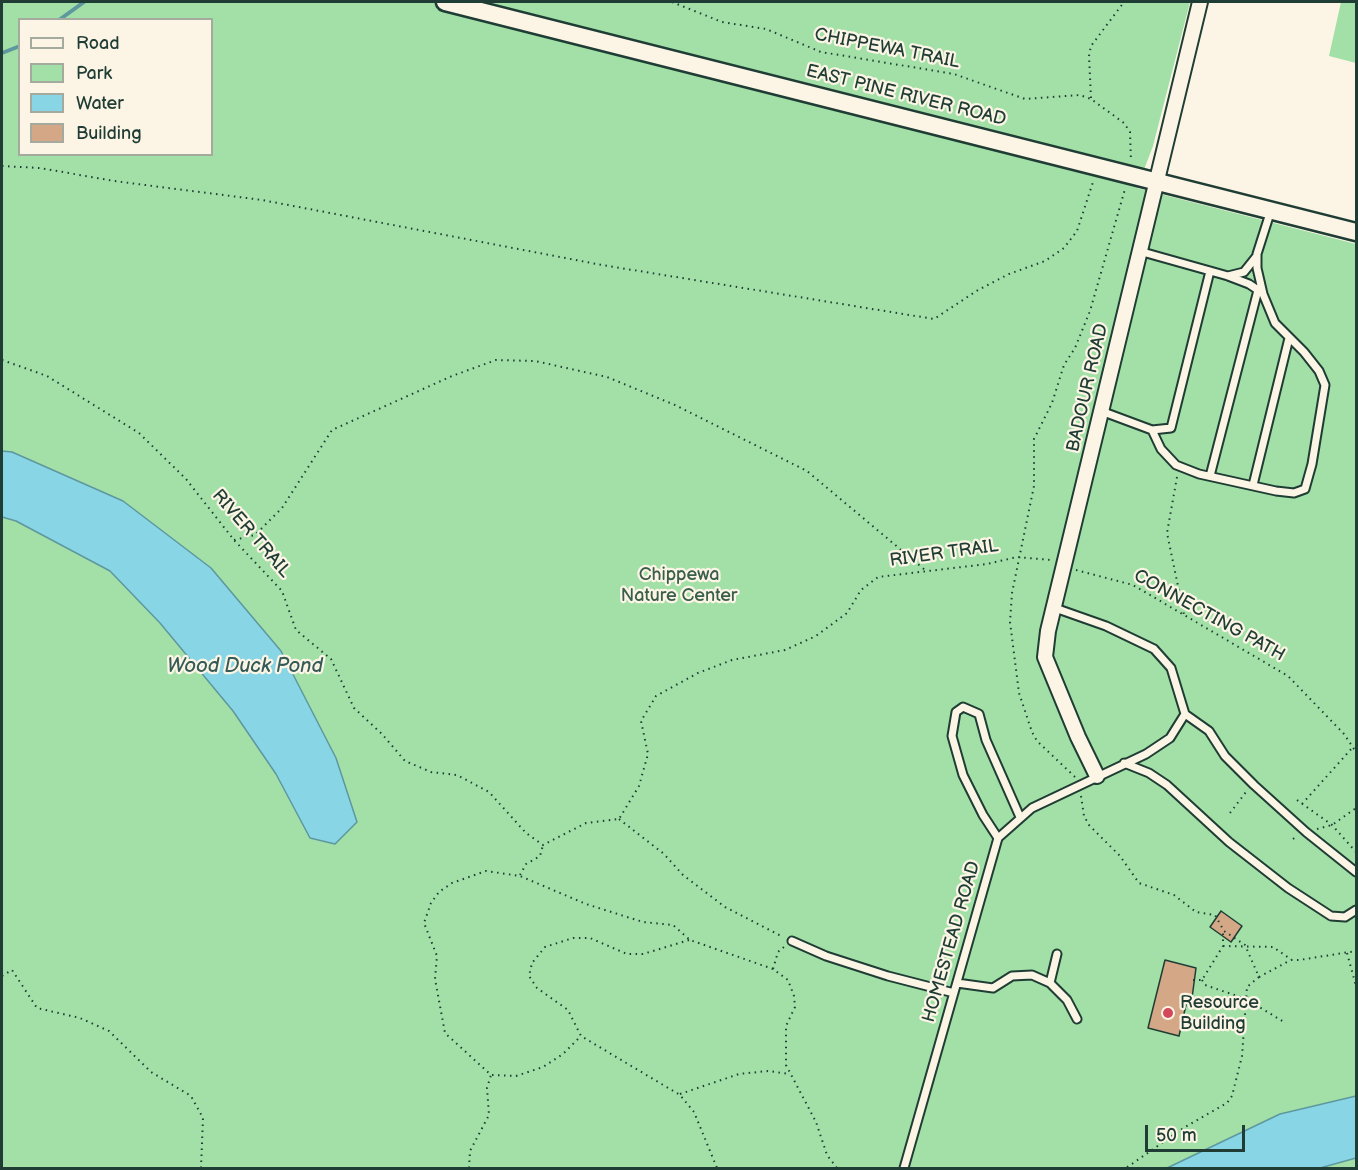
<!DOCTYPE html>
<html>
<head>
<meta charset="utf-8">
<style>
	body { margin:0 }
	#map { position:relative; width:1358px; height:1170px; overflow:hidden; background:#fcf5e5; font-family:"Balsamiq Sans",sans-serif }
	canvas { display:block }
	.frame { position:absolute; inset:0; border:3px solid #1f3d34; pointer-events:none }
	.legend { position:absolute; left:18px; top:18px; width:195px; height:138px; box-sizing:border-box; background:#fcf5e5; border:2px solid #a4ab9e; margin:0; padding:8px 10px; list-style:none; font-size:18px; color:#1f3d34 }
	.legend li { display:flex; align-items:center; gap:12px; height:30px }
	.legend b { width:30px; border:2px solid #a4ab9e }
	.scale { position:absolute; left:1145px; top:1125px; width:100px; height:27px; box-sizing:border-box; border:3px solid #1f3d34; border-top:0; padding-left:8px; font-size:18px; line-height:21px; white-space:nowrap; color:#1f3d34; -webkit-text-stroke:4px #fcf5e5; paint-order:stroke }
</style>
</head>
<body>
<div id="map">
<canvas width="1358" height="1170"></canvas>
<div class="frame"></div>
<ul class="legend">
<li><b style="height:8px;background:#fcf5e5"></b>Road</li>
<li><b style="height:16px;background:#a2e0a7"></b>Park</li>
<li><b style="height:16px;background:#88d5e6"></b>Water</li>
<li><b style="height:16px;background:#d4a886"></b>Building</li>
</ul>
<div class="scale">50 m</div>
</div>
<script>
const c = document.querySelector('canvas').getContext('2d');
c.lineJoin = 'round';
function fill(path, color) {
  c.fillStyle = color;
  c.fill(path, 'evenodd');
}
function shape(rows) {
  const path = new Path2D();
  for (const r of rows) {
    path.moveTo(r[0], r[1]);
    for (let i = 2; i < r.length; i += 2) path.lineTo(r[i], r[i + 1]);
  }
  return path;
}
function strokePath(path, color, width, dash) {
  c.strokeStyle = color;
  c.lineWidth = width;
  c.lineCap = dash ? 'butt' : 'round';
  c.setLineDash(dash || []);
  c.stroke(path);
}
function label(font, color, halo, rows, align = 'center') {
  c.font = font + ' "Balsamiq Sans",sans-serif';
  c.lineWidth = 4.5;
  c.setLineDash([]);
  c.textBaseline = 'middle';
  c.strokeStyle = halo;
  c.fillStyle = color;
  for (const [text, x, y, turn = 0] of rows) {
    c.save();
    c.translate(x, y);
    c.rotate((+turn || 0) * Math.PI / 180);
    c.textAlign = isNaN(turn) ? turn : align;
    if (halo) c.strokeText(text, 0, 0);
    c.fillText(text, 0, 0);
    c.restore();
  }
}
const green = shape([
	[2,2,1190,2,1153,146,1137,188,1356,244,1356,1168,2,1168],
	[20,20,212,20,212,154,20,154],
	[1341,2,1356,2,1356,63,1329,56]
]);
const water = shape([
	[2,451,12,452,123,501,211,568,281,651,336,758,357,822,335,844,310,838,276,774,233,711,160,623,110,571,16,521,2,517,2,451],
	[1356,1096,1356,1158,1320,1168,1167,1168,1280,1114,1356,1096]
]);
const stream = shape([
	[59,20,84,2],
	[2,53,20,46]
]);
const building = shape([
	[1221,911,1242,926,1231,942,1210,927,1221,911],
	[1165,960,1196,968,1192,998,1188,996,1179,1036,1148,1028,1165,960]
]);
const path = shape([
	[672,2,722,22,766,29,821,52,954,74,1025,99,1080,95,1091,99,1124,123,1130,132,1131,161],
	[1091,98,1089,56,1091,46,1124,2],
	[2,166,40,168,114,181,262,200,602,265,934,319,978,290,1009,274,1045,261,1064,248,1077,231,1093,182],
	[2,360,47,376,139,433,186,479,234,540,282,591,296,630,331,659,354,708,382,734,405,761,431,772,457,775,489,792,526,833,543,845,586,823,619,819,639,786,648,754,641,721,656,696,698,673,732,660,785,650,816,636,847,613,861,590,878,577,987,564,1017,557,1051,560],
	[1177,477,1167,533,1184,615],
	[234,540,255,535,282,508,332,430,452,376,496,360,535,361,607,377,675,405,807,471,925,570],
	[1076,570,1133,585,1288,676,1344,734,1356,752],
	[1075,777,1037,741,1032,732,1019,693,1010,622,1012,593,1034,486,1034,439,1052,403,1064,365,1075,348,1090,311,1125,189],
	[1081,796,1084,816,1089,825,1120,856,1139,883,1174,895,1196,912,1215,915,1224,931,1245,945,1259,977,1247,987,1242,1056,1232,1096,1227,1103,1185,1127,1126,1168],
	[1297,800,1332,825,1356,852],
	[1302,804,1353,747],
	[1230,813,1246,792],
	[619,819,664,854,683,875,725,907,783,937],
	[1317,829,1332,825,1356,808],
	[1293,839,1298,836],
	[520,875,526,864,540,856,543,845],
	[689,940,643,954,627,954,590,938,573,938,545,947,532,963,529,976,537,988,568,1010,581,1036,680,1095,694,1112,717,1168],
	[1223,946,1273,947,1292,960,1299,960,1356,951],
	[1347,953,1356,986],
	[773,969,778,952,785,946],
	[2,976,12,970,37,1008,80,1018,109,1031,151,1072,191,1096,203,1118,201,1168],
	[1259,977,1291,960],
	[1193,980,1202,980,1223,946,1223,932],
	[1202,980,1205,985,1246,999,1284,1022],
	[492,1075,516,1076,543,1067,563,1054,581,1036],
	[680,1094,739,1074,768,1071,790,1074],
	[469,1168,470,1151,489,1115,487,1088,491,1075,445,1033,435,979,437,956,424,923,431,903,439,892,452,883,486,871,520,876,586,904,643,922,673,925,690,940,773,969,788,980,794,996,795,1007,786,1026,786,1065,816,1122,827,1155,837,1168]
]);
const service = shape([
	[1139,251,1228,276,1249,284,1261,292],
	[1228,276,1244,272,1256,257],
	[1101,411,1152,430,1161,449,1176,465,1199,474,1276,491,1294,493,1305,489,1312,464,1325,385,1319,371,1304,352,1275,323,1263,294,1257,268,1257,254,1271,210],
	[1152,430,1171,428,1210,271],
	[1210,476,1258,290],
	[1253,485,1289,338],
	[1185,714,1209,731,1225,756,1254,785,1306,832,1356,872],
	[1124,763,1149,773,1167,785,1229,842,1288,888,1331,916,1345,917,1356,910],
	[998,838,983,815,963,775,952,736,956,712,963,707,979,714,986,740,1020,817],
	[792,941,826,956,888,976,954,993],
	[957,983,993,988,1012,976,1032,975,1050,983,1067,1000,1077,1019],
	[1050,983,1057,954],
	[904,1168,998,838,1032,808,1146,754,1170,738,1185,714,1171,668,1154,649,1106,626,1055,608]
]);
const minor = shape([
	[1097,776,1078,737,1045,657,1048,631,1200,2]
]);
const tertiary = shape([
	[445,2,1356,232]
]);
const markers = [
	[1168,1013,6,"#d1495b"]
];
const streetNames = [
	["CHIPPEWA TRAIL",887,49,11],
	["EAST PINE RIVER ROAD",906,96,14],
	["BADOUR ROAD",1088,388,-77],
	["RIVER TRAIL",251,534,49],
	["RIVER TRAIL",944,554,-8],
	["CONNECTING PATH",1209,616,29],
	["HOMESTEAD ROAD",952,942,-74]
];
const parkNames = [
	["Chippewa",679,575],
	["Nature Center",679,596]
];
const poiNames = [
	["Resource",1180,1003],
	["Building",1180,1024]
];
const waterNames = [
	["Wood Duck Pond",245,667]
];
fill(green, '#a2e0a7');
fill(water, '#88d5e6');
strokePath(water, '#5e989f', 1.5);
strokePath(stream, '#5e989f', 4);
fill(building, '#d4a886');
strokePath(building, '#1f3d34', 1.5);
strokePath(service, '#1f3d34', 11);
strokePath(minor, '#1f3d34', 18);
strokePath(tertiary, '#1f3d34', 21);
strokePath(path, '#1f3d34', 2, [1.5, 4.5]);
strokePath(service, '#fcf5e5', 7);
strokePath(minor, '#fcf5e5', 14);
strokePath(tertiary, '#fcf5e5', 16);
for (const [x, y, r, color] of markers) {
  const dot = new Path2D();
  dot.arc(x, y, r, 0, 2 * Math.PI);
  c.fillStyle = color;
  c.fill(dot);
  strokePath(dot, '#fcf5e5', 2);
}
label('18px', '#1f3d34', '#fcf5e5', streetNames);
label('18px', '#395e4b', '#fcf5e5', parkNames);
label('18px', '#1f3d34', '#fcf5e5', poiNames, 'left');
label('italic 20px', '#345b58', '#fcf5e5', waterNames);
</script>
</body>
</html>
